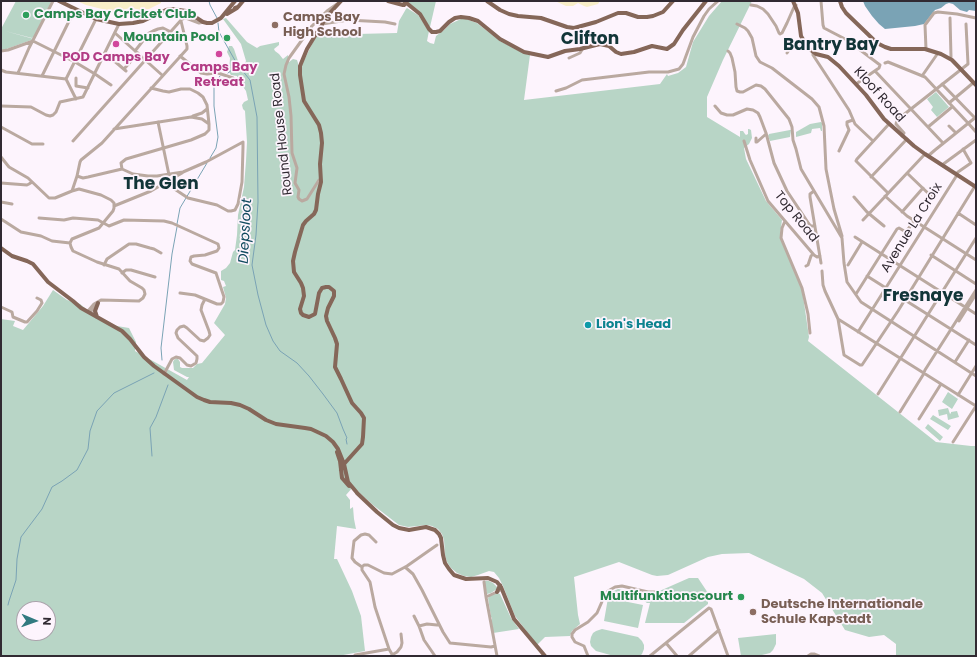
<!DOCTYPE html>
<html>
<head>
<meta charset="utf-8">
<style>
	body { margin:0 }
	#map { position:relative; width:977px; height:657px; overflow:hidden; background:#fdf4fd; font-family:Poppins,sans-serif }
	canvas { display:block }
	.frame { position:absolute; inset:0; border:2px solid #312a32; pointer-events:none }
	.north { position:absolute; left:16px; top:601px; width:40px; height:40px; box-sizing:border-box; background:#fdf4fd; border:1px solid #aba3ac; border-radius:50%; rotate:92deg; font-size:11px; font-weight:700; line-height:16px; text-align:center; color:#312a32 }
	.north::after { content:''; display:block; margin:auto; width:14px; height:18px; background:#317a80; clip-path:polygon(50% 0,100% 100%,50% 72%,0 100%) }
</style>
</head>
<body>
<div id="map">
<canvas width="977" height="657"></canvas>
<div class="frame"></div>
<div class="north">N</div>
</div>
<script>
const c = document.querySelector('canvas').getContext('2d');
c.lineJoin = 'round';
function fill(path, color) {
  c.fillStyle = color;
  c.fill(path, 'evenodd');
}
function shape(rows) {
  const path = new Path2D();
  for (const r of rows) {
    path.moveTo(r[0], r[1]);
    for (let i = 2; i < r.length; i += 2) path.lineTo(r[i], r[i + 1]);
  }
  return path;
}
function strokePath(path, color, width, dash) {
  c.strokeStyle = color;
  c.lineWidth = width;
  c.lineCap = dash ? 'butt' : 'round';
  c.setLineDash(dash || []);
  c.stroke(path);
}
function label(font, color, halo, rows, align = 'center') {
  c.font = font + ' Poppins,sans-serif';
  c.lineWidth = 3.5;
  c.setLineDash([]);
  c.textBaseline = 'middle';
  c.strokeStyle = halo;
  c.fillStyle = color;
  for (const [text, x, y, turn = 0] of rows) {
    c.save();
    c.translate(x, y);
    c.rotate((+turn || 0) * Math.PI / 180);
    c.textAlign = isNaN(turn) ? turn : align;
    if (halo) c.strokeText(text, 0, 0);
    c.fillText(text, 0, 0);
    c.restore();
  }
}
const green = shape([
	[16,1,51,1,51,2,34,37,32,38,5,31,34,39,1,51,1,29],
	[407,1,436,1,430,27],
	[722,1,752,1,723,60,707,97,707,117,740,137,740,131,743,131,745,134,746,135,748,134,748,129,749,129,751,130,752,138,749,144,744,148,746,159,766,201,782,220,780,236,802,289,809,337,808,341,936,442,971,446,976,446,976,656,896,656,896,644,884,635,869,637,845,630,822,593,804,579,749,553,722,554,708,557,668,575,657,576,652,575,619,562,574,577,578,615,580,624,572,631,570,636,545,637,537,645,515,616,503,586,499,578,494,572,489,571,478,575,471,577,464,576,457,573,451,568,447,562,445,555,444,540,442,534,438,529,432,526,427,525,408,527,399,525,373,505,353,487,346,495,350,500,350,509,353,507,354,519,356,529,337,526,334,559,337,559,352,591,361,616,365,651,338,656,1,656,1,319,15,321,13,326,23,330,43,306,53,290,67,300,80,304,99,319,111,325,129,328,136,342,135,351,187,380,189,377,187,377,174,370,173,362,174,360,177,358,178,359,180,362,180,367,182,368,193,368,197,364,202,363,225,335,214,323,225,304,226,298,223,287,226,286,224,281,221,280,221,271,226,268,230,263,233,252,235,250,237,235,238,215,244,187,246,161,247,142,245,111,243,109,242,105,244,102,248,100,246,91,239,81,237,76,231,75,229,72,230,58,227,52,229,46,232,46,234,49,238,61,241,65,242,66,245,63,246,61,241,44,223,19,226,18,247,42,257,48,260,46,279,42,279,45,274,49,275,51,279,54,283,59,288,55,288,61,289,62,293,59,297,60,298,63,298,70,301,72,301,67,310,48,317,35,397,33,399,21,406,9,407,8,418,15,429,31,427,41,430,43,434,44,436,36,444,30,450,24,461,19,466,19,477,23,500,41,523,53,530,55,524,100,660,84,667,74,668,76,678,73,686,67,693,42,709,16],
	[24,609,48,609,48,633,24,633],
	[936,92,949,107,937,117,931,110,933,107,927,99],
	[821,122,822,123,822,131,821,131,820,128,812,129,811,133,796,137,796,132,810,124],
	[790,130,791,130,790,137,770,141,768,136,769,134],
	[948,392,958,399,952,409,942,402],
	[948,408,950,414,951,413,951,412,957,411,959,417,948,420,947,414,939,416,938,410],
	[933,415,951,426,948,430,930,419],
	[928,424,943,437,940,441,925,428],
	[689,578,698,578,708,593,708,604,684,623,645,623,650,603,647,603,639,597,633,597,630,599,608,596,610,593,618,589,624,590,642,595,643,592,648,594,655,595,655,593],
	[484,581,489,581,493,583,497,587,497,589,491,593,487,594],
	[497,593,500,594,511,618,519,629,493,633,491,622,492,618,491,617,488,598,490,596],
	[608,598,643,605,638,628,604,621],
	[602,629,638,637,642,641,644,645,644,649,642,654,640,656,614,656,596,651,591,646,590,642,591,637,593,633,596,631],
	[776,634,776,644,773,650,770,653,762,655,741,656,738,638]
]);
const sand = shape([
	[77,1,161,1,161,3,147,10,139,10,133,8,129,8,121,11,114,12,86,5],
	[555,1,600,1,598,4,587,7,584,6,578,3,573,6,566,6]
]);
const water = shape([
	[863,1,976,1,976,11,969,10,967,12,960,10,953,4,949,3,946,4,941,8,935,10,924,24,915,26,885,29,879,24,872,16,865,6]
]);
const stream = shape([
	[209,1,210,5,217,18],
	[218,23,219,32,237,64,250,80,257,117,258,202,256,235,252,265,258,295,266,325,273,341,280,351,297,363,309,376,323,394,337,413,343,429,347,438,346,439,347,444],
	[228,73,238,65],
	[210,158,216,148,218,137,214,106,214,85,220,76],
	[177,224,180,208,207,163],
	[162,360,161,348,172,254,177,227],
	[152,456,150,428,156,417,168,385],
	[8,605,9,601,16,580,17,559,21,537,42,509,52,487,62,481,77,470,88,449,90,431,97,411,114,393,154,373]
]);
const minor = shape([
	[821,1,823,25,824,28,847,40,880,65,879,68,856,84],
	[751,5,757,6,763,9,768,14,776,26,779,33,780,34,782,33,787,23,794,7,796,5],
	[950,18,951,57,950,59],
	[322,24,348,20,385,22,395,24],
	[737,24,745,28,748,31,752,38,756,56,760,62,772,68,812,99,819,107,824,126,826,169,834,209,842,236],
	[115,33,162,75],
	[33,41,75,62,95,74,111,85],
	[926,49,925,25,934,13,938,12,957,14,976,18],
	[1,51,8,50,33,41],
	[135,51,149,33,153,31,158,29,163,28,171,32],
	[728,51,730,53,732,58,735,72,736,87,737,91,740,92,743,92,756,85,761,86,765,89,789,119,792,127,793,140,796,149,801,169,842,238,844,263,847,282,861,302,976,376],
	[813,52,813,55,849,110,855,124,873,141],
	[105,53,126,71],
	[787,53,789,50,794,47,807,47],
	[180,56,201,73,207,74,218,73,233,78],
	[569,58,580,53,583,48],
	[885,63,888,62,925,77,968,123,976,132],
	[124,69,138,53],
	[1,70,6,72,66,79],
	[875,71,943,143],
	[18,73,29,48,53,1],
	[42,76,75,9],
	[922,76,938,53],
	[76,78,76,86,88,88],
	[66,79,96,19],
	[66,79,76,99],
	[942,84,975,118],
	[556,91,566,88,582,80,649,72,668,72,679,69,683,64,693,37,704,16,709,9,718,1],
	[949,103,973,83],
	[1,106,31,107,46,115,50,116,53,115,56,112,60,102,83,97,119,24],
	[715,106,721,113,727,115,733,115,747,109,753,110,758,113,760,117,766,133,774,163,787,191,809,224,811,226,815,226],
	[193,116,202,113,207,109],
	[158,122,169,175],
	[949,126,956,133],
	[1,127,32,144,43,144],
	[928,127,952,107],
	[114,129,191,117,202,119,209,124],
	[902,136,904,133,896,124,897,120,968,64,966,24],
	[756,138,756,142,757,142,766,134],
	[73,141,182,19,186,18,199,23,204,22],
	[744,141,750,160,768,201,814,255,817,257,820,256],
	[839,151,849,130,847,125,847,122,853,120],
	[928,156,935,150,976,117],
	[1,157,9,167,28,178,49,198,55,198,72,191,79,189,101,195,111,200,114,203,114,208,113,211,99,228,72,239,70,243,71,247,73,251,97,262,119,269,130,281,142,288,144,290,145,294,143,298,139,301,101,300,94,304,88,311],
	[942,165,976,140],
	[122,169,121,163,126,159,191,140,205,134,209,130,209,124,207,105,203,97,198,93,190,89,181,89,169,92,163,91,151,88],
	[907,173,932,197],
	[956,174,958,172,971,163,963,149],
	[77,176,83,178,88,177,122,169,133,174,148,176,157,176,183,172,206,162,243,142,243,147,242,182,238,204,235,210,231,211,228,211,217,205,188,198,176,190,170,185,169,181],
	[871,177,907,139],
	[321,180,319,180,307,199,302,201,299,199,298,197,299,190,295,183,297,168,292,153,291,116,289,97,284,74,286,65,289,58,312,26,327,11,337,4],
	[1,183,27,185,29,184,32,182],
	[72,191,77,176,80,162,81,160,102,143,187,49,187,46,181,21],
	[814,191,810,194,810,197,821,263],
	[888,193,856,161,857,159,889,124],
	[885,196,907,216,976,260],
	[854,197,867,212,884,226],
	[1,202,12,204],
	[114,206,151,191,182,173],
	[902,212,923,188],
	[958,213,976,225],
	[39,218,64,220,73,218,86,219,98,220,109,226,124,220,164,221,172,223,218,244,219,248,217,251,205,255,194,256,191,257,190,261,192,264,216,273,224,297,223,302,221,304,217,304,195,295,180,293],
	[1,219,21,232,41,236,52,241,70,243],
	[863,220,925,154],
	[785,221,782,228,781,238,802,288,808,314,810,333],
	[855,237,976,314],
	[931,255,976,284],
	[104,265,107,259,129,244,136,244,150,248,154,249,161,253],
	[848,265,862,242],
	[806,266,808,265,811,256,813,254],
	[822,271,823,285,825,291,838,319,976,406],
	[122,273,126,270,131,270,155,277],
	[867,276,976,345],
	[856,294,897,229,899,228,906,232,914,221],
	[1,307,12,312,13,317,25,322,27,322,37,311,42,303,41,300,37,298],
	[90,313,96,304],
	[838,319,844,355,860,365,862,365,898,311,975,186],
	[959,321,976,294],
	[858,332,957,175],
	[955,362,969,340],
	[164,374,172,359,176,357,180,358,187,365,191,366,196,363,197,359,197,356,178,338,176,333,177,330,180,327,184,326,187,328,200,340,204,341,208,338,210,335,209,331,201,310,202,305,205,299],
	[878,394,976,238],
	[958,395,976,366],
	[900,412,923,375,925,370,976,290],
	[919,419,941,384],
	[953,442,976,406],
	[362,567,355,562,352,558,354,541,361,535,365,534,369,535,376,542],
	[405,567,413,574,422,590,443,632,450,643,491,647,495,646],
	[484,582,486,597],
	[414,616,419,626,424,640,435,656],
	[419,626,427,624,437,625,439,625],
	[666,643,677,656],
	[355,655,389,649],
	[392,655,397,652,401,647,402,643,401,634],
	[393,656,389,649,375,607,370,582,362,570,362,567,364,565,368,565,384,573,392,574,407,566,437,545],
	[497,656,486,597,499,591],
	[588,656,584,646,575,642,572,637,572,634,575,630,588,622,597,613,604,597,608,591,615,587,622,586,648,592,655,592],
	[650,656,709,608,711,609,728,656],
	[689,656,719,630],
	[808,656,811,654,814,654,819,656]
]);
const major = shape([
	[59,1,96,19,119,24,133,23,143,21,166,10,172,9,186,11,203,22,207,23,212,23,221,18,235,1],
	[341,1,329,14,324,21,307,49,300,66,300,75,304,101,319,125,321,133,322,143,320,164,321,182,318,194,316,210,314,214,306,221,303,225,295,252,293,261,294,272,301,283,303,288,304,296,300,309,301,313,303,315,309,317,315,314,319,293,322,288,326,287,329,287,334,291,334,296,328,308,326,316,327,321,335,338,337,344,335,367,341,379,352,403,361,413,364,418,363,437,362,444,344,464,341,470],
	[388,1,403,5,404,5,406,3],
	[404,1,420,14,429,29,432,32,436,32,440,31,449,22,455,18,461,17,469,18,478,21,500,39,524,52,548,57,565,51,580,49,600,44,609,46,616,52,621,54,634,52,652,46,667,49,674,44,683,30,706,1],
	[487,1,500,10,509,14,518,16,541,18,567,27,574,28,596,22,618,13,626,13,638,17,647,17,653,16,663,12,673,1],
	[793,1,798,13,801,36,808,48,816,54,828,57,839,66,866,95,884,119,914,146,925,154,976,187],
	[840,1,842,7,846,13,877,43,885,47,891,49,925,49,941,54,952,60,976,85],
	[235,8,238,7,243,1],
	[227,14,237,8],
	[1,248,12,256,27,261,33,264,48,282,73,301,81,308,122,331,130,339,144,357,154,366,197,397,204,400,210,402,231,403,240,405,249,409,266,420,276,424,305,428,311,429,326,436,333,442,338,449,344,464,348,482,358,494],
	[97,317,95,311,98,303],
	[337,452,340,461,342,478,349,486],
	[357,493,377,512,393,525,399,528,409,530,426,527,435,530,439,534,441,538,443,555,445,563,449,569,454,575,466,579,488,578,497,582,501,587,510,609,514,619,545,656],
	[497,592,500,585]
]);
const markers = [
	[26,15,4,"#2e9e5b"],
	[275,25,4,"#8d6e63"],
	[227,38,4,"#2e9e5b"],
	[116,44,4,"#d1479c"],
	[219,54,4,"#d1479c"],
	[588,325,4,"#0f9aa8"],
	[741,597,4,"#2e9e5b"],
	[753,612,4,"#8d6e63"]
];
const leisureNames = [
	["Camps Bay Cricket Club",34,15,"left"],
	["Mountain Pool",219,38],
	["Multifunktionscourt",733,597]
];
const educationNames = [
	["Camps Bay",283,18],
	["High School",283,33],
	["Deutsche Internationale",761,605],
	["Schule Kapstadt",761,620]
];
const hotelNames = [
	["POD Camps Bay",116,58],
	["Camps Bay",219,68],
	["Retreat",219,83]
];
const streetNames = [
	["Kloof Road",879,95,48],
	["Round House Road",282,134,-96],
	["Top Road",796,217,51],
	["Avenue La Croix",912,228,-58]
];
const cultureNames = [
	["Lion's Head",596,325]
];
const waterNames = [
	["Diepsloot",246,231,-87]
];
const districtNames = [
	["Clifton",590,40],
	["Bantry Bay",831,46],
	["The Glen",161,185],
	["Fresnaye",923,297]
];
fill(green, '#b8d5c6');
fill(sand, '#f8eec8');
fill(water, '#7aa3b5');
strokePath(stream, '#7aa3b5', 1);
strokePath(minor, '#baa9a0', 3);
strokePath(major, '#856759', 4);
for (const [x, y, r, color] of markers) {
  const dot = new Path2D();
  dot.arc(x, y, r, 0, 2 * Math.PI);
  c.fillStyle = color;
  c.fill(dot);
  strokePath(dot, '#fdf4fd', 1.5);
}
label('bold 13px', '#27864d', '#fdf4fd', leisureNames, 'right');
label('bold 13px', '#785e54', '#fdf4fd', educationNames, 'left');
label('bold 13px', '#b23c85', '#fdf4fd', hotelNames);
label('13px', '#312a32', '#fdf4fd', streetNames);
label('bold 13px', '#0d838f', '#fdf4fd', cultureNames, 'left');
label('italic 14px', '#114b5f', '#fdf4fd', waterNames);
label('bold 17px', '#123538', '#fdf4fd', districtNames);
</script>
</body>
</html>
